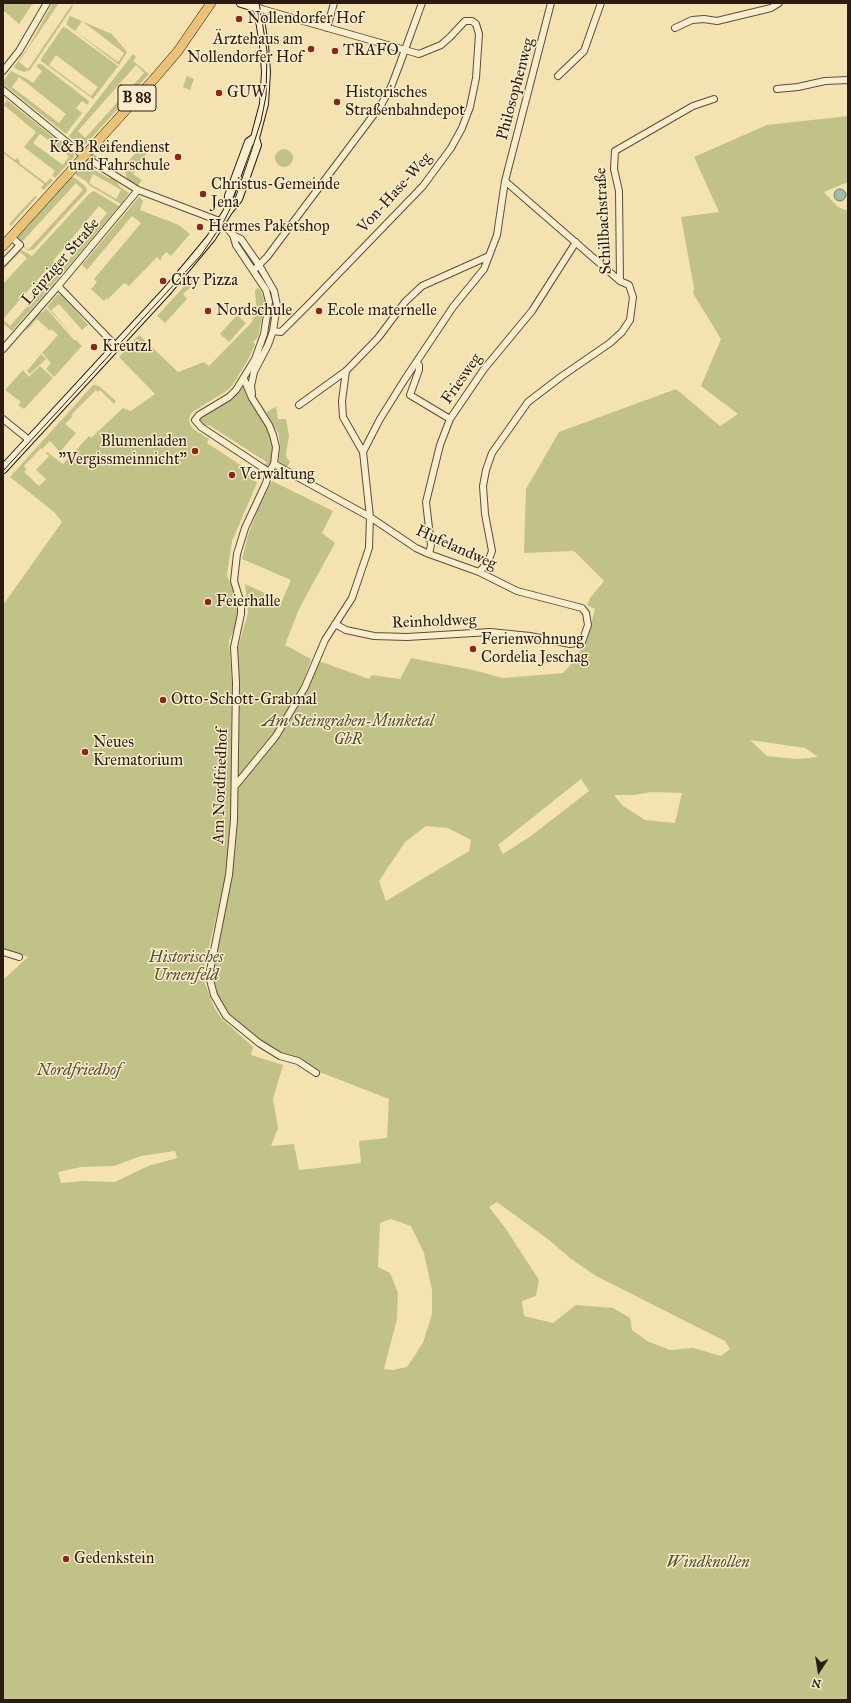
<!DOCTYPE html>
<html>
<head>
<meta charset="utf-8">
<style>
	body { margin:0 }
	#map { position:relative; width:851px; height:1703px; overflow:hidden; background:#f4e3b0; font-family:"IM FELL Great Primer",serif }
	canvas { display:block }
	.frame { position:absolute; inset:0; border:4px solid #2c1b11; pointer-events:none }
	.north { position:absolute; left:799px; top:1651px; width:40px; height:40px; -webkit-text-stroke:3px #f8edcc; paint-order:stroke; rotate:192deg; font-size:11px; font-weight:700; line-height:16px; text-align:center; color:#2c1b11 }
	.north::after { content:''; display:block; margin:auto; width:14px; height:18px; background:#2c1b11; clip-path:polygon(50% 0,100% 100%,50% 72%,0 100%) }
</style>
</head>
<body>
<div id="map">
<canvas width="851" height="1703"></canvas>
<div class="frame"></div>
<div class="north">N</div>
</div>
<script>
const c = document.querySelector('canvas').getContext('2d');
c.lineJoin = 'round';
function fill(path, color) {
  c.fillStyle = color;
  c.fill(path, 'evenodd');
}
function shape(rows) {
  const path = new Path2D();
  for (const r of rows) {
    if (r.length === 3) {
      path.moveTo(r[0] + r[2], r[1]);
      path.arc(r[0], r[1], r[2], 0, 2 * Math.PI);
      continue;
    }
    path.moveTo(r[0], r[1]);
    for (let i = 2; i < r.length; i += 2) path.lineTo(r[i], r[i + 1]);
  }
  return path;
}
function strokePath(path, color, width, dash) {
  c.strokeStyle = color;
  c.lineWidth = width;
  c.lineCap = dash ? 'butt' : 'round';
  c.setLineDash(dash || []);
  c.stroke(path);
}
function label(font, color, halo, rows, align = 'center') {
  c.font = font + ' "IM FELL Great Primer",serif';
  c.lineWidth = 3;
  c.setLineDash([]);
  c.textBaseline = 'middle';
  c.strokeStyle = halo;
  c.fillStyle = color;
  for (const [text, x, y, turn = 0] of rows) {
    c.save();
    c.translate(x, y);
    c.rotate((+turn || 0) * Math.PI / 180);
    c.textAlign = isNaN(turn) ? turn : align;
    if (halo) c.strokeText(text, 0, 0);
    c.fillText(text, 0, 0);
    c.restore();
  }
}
const green = shape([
	[3,3,33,3,19,24,3,10],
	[53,3,59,3,19,62,28,69,73,3,72,8,30,70,24,72,18,70,14,67,29,46],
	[70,16,112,34,127,52,119,65,67,25,67,22],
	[82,21,124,53,118,62,75,31],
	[63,27,66,28,118,66,93,99,41,61,41,59],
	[56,55,98,87,91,96,49,65],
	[133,54,136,57,133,61,149,74,86,144,81,145,69,136],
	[136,65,144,73,85,138,78,131],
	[39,64,41,64,89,101,88,105,82,101,76,108,82,113,66,134,3,84,3,81,11,71,27,79,33,83,42,71,36,66],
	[19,77,66,114,59,123,12,87],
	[187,76,194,79,190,90,183,87],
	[7,100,74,154,74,157,55,178,52,175,55,171,24,147,36,132,5,106,3,107],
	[40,134,69,156,63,165,33,143],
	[848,116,848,182,824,192,838,207,848,211,848,1700,3,1700,3,980,28,957,3,949,3,605,62,522,54,512,10,477,93,385,96,385,100,387,116,401,114,404,100,390,98,392,96,390,71,415,73,416,65,424,76,433,60,452,50,441,42,449,41,448,24,466,27,469,24,472,39,486,46,479,36,470,49,456,46,453,47,452,63,464,89,436,91,438,123,408,131,411,155,394,119,357,139,335,178,372,204,362,209,366,252,322,256,306,255,290,258,288,261,291,264,301,262,318,258,337,253,342,255,344,249,358,232,386,225,392,192,412,189,418,190,424,193,429,209,439,207,443,245,468,257,483,232,541,227,575,237,602,237,623,229,641,232,684,231,831,226,875,202,976,214,1007,221,1018,253,1047,251,1055,283,1065,273,1099,278,1128,271,1146,294,1144,299,1170,361,1163,359,1141,387,1138,389,1099,317,1071,262,1043,229,1013,217,994,212,976,232,875,238,820,238,788,280,736,307,688,319,661,369,679,372,675,400,679,411,658,473,670,503,678,563,673,573,662,587,640,595,609,587,605,590,598,604,581,574,551,524,553,526,489,559,432,676,389,720,426,738,414,701,386,721,339,693,293,694,288,681,217,719,212,694,157,767,125],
	[750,740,805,748,818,757,797,759,767,756],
	[581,779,589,791,531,836,503,854,498,845],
	[651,792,682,793,675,823,645,820,622,805,614,795,635,795],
	[426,826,448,828,471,840,469,851,386,901,379,881,405,842],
	[175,1151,177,1158,148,1166,115,1182,84,1181,61,1183,58,1172,81,1167,114,1166,141,1156],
	[497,1202,549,1240,570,1258,596,1276,725,1341,730,1349,721,1356,693,1348,670,1350,647,1341,632,1330,630,1318,613,1308,576,1305,553,1323,524,1316,522,1301,536,1296,539,1280,506,1229,489,1207],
	[391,1219,411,1226,424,1253,432,1290,432,1314,423,1343,407,1367,393,1370,384,1369,397,1319,398,1293,390,1273,378,1267,380,1223],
	[150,144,152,145,133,174,142,180,137,187,127,178,125,172,126,164,139,149,143,152],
	[284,158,9],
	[3,151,15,160,17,158,20,161,19,163,46,183,50,178,53,180,44,190,41,188,44,184,3,153],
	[92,153,97,156,91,168,110,179,111,175,114,177,120,187,129,193,121,204,89,185,86,181,76,175,76,171],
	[93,174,121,190,116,199,89,183],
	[71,177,75,178,86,187,87,191,34,249,28,251,16,240,15,237],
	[76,183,83,190,28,250,21,243],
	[94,191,119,206,56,281,12,331,3,323,3,284,27,258,20,252,3,270,3,268,20,249,32,256,90,193],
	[99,206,107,213,61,269,53,261],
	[47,269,55,275,10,326,3,319],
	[35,196,37,197,11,226,9,224],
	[139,197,143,201,140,210,179,225,190,234,171,256,166,252,161,258,161,261,157,257,129,286,124,283,108,299,106,298,104,301,91,289,97,282,94,279,141,223,132,216,87,270,82,265],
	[191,279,195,283,183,294,187,299,165,323,157,316],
	[266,280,270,285,274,299,270,330,267,329,270,312,263,281],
	[61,294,88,325,82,330,59,304,51,310,74,337,47,307,57,295],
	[46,308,74,340,76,340,82,346,54,377,46,369,51,363,42,353,58,335,51,329,50,331,37,319,27,330,26,329,40,312,42,313],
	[237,315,246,323,229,342,220,334],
	[41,354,46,359,30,374,27,371],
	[40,366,53,378,24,409,18,405,21,402,5,390,23,370,29,377],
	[241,387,244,387,249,399,268,428,272,442,272,457,271,464,268,467,262,464,268,463,209,425,202,426,199,420,199,417],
	[276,407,278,419,286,419,289,436,286,454,287,458,290,462,287,467,279,462,280,442,278,433,266,412],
	[272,481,333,511,322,533,335,543,299,609,285,645,311,659,302,684,274,733,238,778,237,651,248,613,245,584,282,601,291,580,242,559,248,535,259,507]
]);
const water = shape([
	[840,195,6]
]);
const street = shape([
	[258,8,419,54,441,45,450,37,465,21,472,21,476,24,479,34,476,78,470,107,462,128,451,148,423,186,311,302,281,332,273,331],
	[327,28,334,3],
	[675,28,692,20,704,19,717,21,771,8,779,3],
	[3,71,19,51,47,3],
	[558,76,584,51,601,3],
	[777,89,798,87,825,81,848,80],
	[3,90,85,157],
	[93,162,138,190,222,222,233,235,241,239,259,265,274,291,277,305,273,331,268,345,254,372,251,386,252,394],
	[233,235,236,245,266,290,269,302,264,334,255,359,236,390,229,397,199,415,195,420,201,427,269,472],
	[3,263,20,245,11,237],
	[254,270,267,257,381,105,391,87,399,66,422,3],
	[620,281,619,191,614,169,615,151,693,106,714,99],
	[58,286,116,346],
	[3,349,58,286,138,190],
	[416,363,419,365,419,370,410,395,450,419],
	[346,371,342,401,343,417,363,452],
	[244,379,252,398,269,425,273,435,276,447,274,464,269,472,266,483,245,528,237,554,234,581,241,604,241,614,234,647,236,683,234,820,229,875,209,976,214,995,226,1016,259,1043,280,1056,298,1061,316,1073],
	[299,405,346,371,378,338,405,302,422,286,489,256],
	[3,419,29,440],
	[274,464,370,517,416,548,429,554,479,572,517,591,582,608,586,613,588,625,582,642,570,644,530,636,490,632,407,637,374,636,346,630,335,624],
	[429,554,431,545,426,502,440,445,450,419,484,369,532,311,576,242],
	[479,572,488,562,492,551,485,514,483,486,486,470,492,453,528,402,562,376,610,343,622,332,630,320,633,297,629,285,620,281,505,181],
	[235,786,276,736,305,687,325,640,352,598,369,548,370,517,363,452,380,419,405,379,453,307,484,269,497,235,505,181,551,3],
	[3,952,19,957]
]);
const secondary = shape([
	[241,3,258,8],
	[228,211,229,196,249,142,255,138,264,104,266,72,264,45,258,8],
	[3,469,167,291,211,238,228,211,238,199,257,145,255,138]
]);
const primary = shape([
	[3,246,154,79,178,51,211,3]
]);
const tram = shape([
	[3,471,201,255,223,223,235,199,251,152,261,121,266,96,267,51,259,3]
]);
const markers = [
	[239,19,4,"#8f2418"],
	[311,49,4,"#8f2418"],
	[335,51,4,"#8f2418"],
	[219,93,4,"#8f2418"],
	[337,102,4,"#8f2418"],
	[178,157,4,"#8f2418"],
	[203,194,4,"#8f2418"],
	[200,227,4,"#8f2418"],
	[163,281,4,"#8f2418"],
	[208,311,4,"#8f2418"],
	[319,311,4,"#8f2418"],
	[94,347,4,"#8f2418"],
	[195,451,4,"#8f2418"],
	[232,475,4,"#8f2418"],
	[208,602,4,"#8f2418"],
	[473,649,4,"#8f2418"],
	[163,700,4,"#8f2418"],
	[85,752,4,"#8f2418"],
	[66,1559,4,"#8f2418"]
];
const shields = [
	[137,98,38]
];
const shieldNames = [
	["B 88",137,98]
];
const poiNames = [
	["Nollendorfer Hof",247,19],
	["Ärztehaus am",303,40,"right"],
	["Nollendorfer Hof",303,58,"right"],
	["TRAFO",343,51],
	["GUW",227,93],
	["Historisches",345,93],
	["Straßenbahndepot",345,111],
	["K&B Reifendienst",170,148,"right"],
	["und Fahrschule",170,166,"right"],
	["Christus-Gemeinde",211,185],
	["Jena",211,203],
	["Hermes Paketshop",208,227],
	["City Pizza",171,281],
	["Nordschule",216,311],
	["Ecole maternelle",327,311],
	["Kreutzl",102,347],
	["Blumenladen",187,442,"right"],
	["\"Vergissmeinnicht\"",187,460,"right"],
	["Verwaltung",240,475],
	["Feierhalle",216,602],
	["Ferienwohnung",481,640],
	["Cordelia Jeschag",481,658],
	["Otto-Schott-Grabmal",171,700],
	["Neues",93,743],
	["Krematorium",93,761],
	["Gedenkstein",74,1559]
];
const streetNames = [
	["Philosophenweg",516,89,-75],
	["Von-Hase-Weg",395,193,-48],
	["Schillbachstraße",604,221,-93],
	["Leipziger Straße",61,262,-49],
	["Friesweg",462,379,-55],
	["Hufelandweg",456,548,24],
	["Reinholdweg",434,622,-2],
	["Am Nordfriedhof",221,786,-88]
];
const parkNames = [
	["Am Steingraben-Munketal",348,722],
	["GbR",348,740],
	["Historisches",186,958],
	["Urnenfeld",186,976],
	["Nordfriedhof",79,1071],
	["Windknollen",708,1563]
];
fill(green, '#c1c287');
fill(water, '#9cbea8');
strokePath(water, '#6f7d6c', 1);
strokePath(street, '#5e4d39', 8);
strokePath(secondary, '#2c1b11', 10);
strokePath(primary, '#2c1b11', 10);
strokePath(street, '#f8edcc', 6);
strokePath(secondary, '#f8edcc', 8);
strokePath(primary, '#eac278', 9);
strokePath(tram, '#2c1b11', 1);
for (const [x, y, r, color] of markers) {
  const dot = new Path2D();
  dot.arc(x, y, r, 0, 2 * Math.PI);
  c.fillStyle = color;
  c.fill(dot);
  strokePath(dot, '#f8edcc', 1.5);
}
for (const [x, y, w] of shields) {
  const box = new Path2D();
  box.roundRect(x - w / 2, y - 13, w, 26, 3);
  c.fillStyle = '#f8edcc';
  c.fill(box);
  strokePath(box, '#2c1b11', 1);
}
label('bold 15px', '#2c1b11', null, shieldNames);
label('16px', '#2c1b11', '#f8edcc', poiNames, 'left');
label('16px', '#2c1b11', '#f8edcc', streetNames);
label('italic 16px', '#594d34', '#f8edcc', parkNames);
</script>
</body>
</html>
